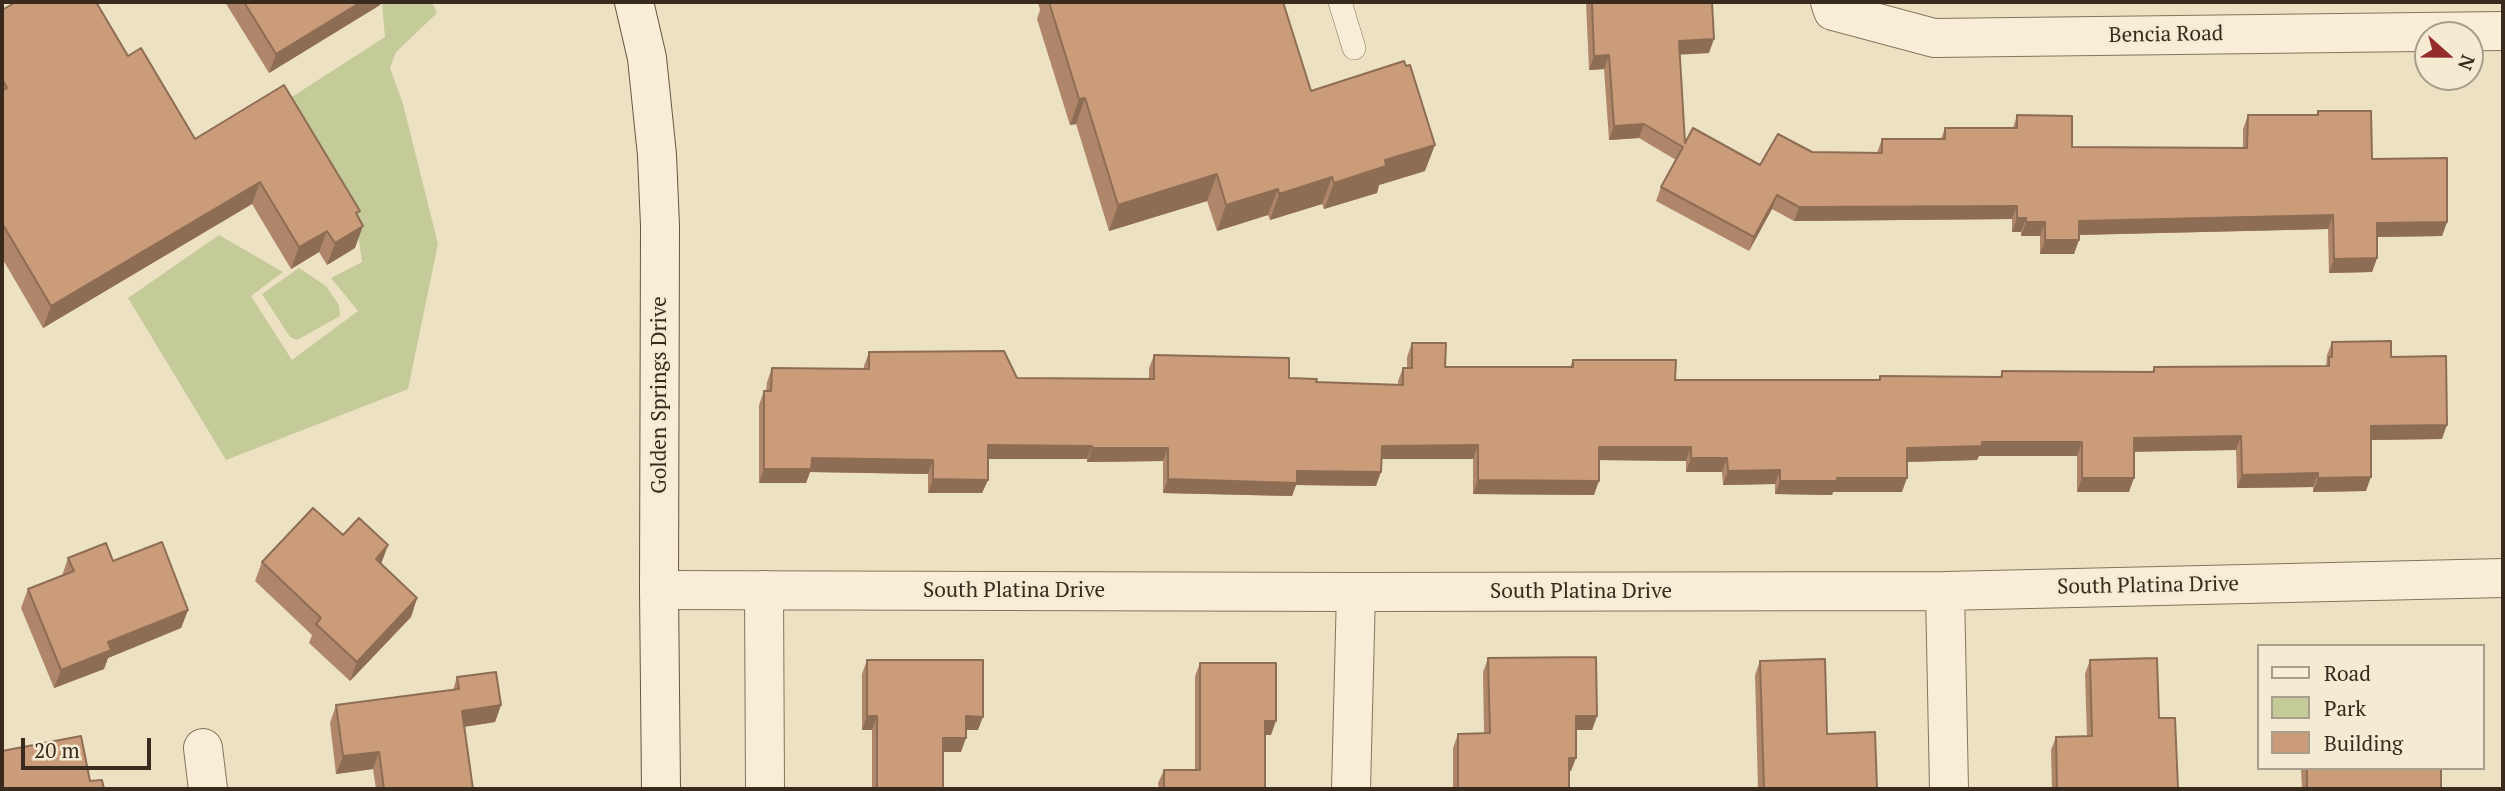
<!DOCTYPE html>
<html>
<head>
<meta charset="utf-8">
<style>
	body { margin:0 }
	#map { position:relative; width:2505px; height:791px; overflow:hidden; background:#ede1c4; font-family:"PT Serif",serif }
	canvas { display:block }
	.frame { position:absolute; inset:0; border:4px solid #382b1e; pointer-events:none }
	.legend { position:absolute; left:2257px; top:644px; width:228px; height:126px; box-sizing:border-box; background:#f5ebd3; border:2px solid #a99e8b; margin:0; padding:9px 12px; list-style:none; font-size:21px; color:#382b1e }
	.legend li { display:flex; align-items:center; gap:14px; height:35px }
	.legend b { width:35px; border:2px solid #a99e8b }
	.north { position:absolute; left:2414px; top:21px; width:70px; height:70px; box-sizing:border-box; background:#f5ebd3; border:2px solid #a99e8b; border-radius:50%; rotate:111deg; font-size:19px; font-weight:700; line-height:28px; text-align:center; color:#382b1e }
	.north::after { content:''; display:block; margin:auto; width:24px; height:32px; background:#952c2c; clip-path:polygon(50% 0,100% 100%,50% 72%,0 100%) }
	.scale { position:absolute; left:21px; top:738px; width:130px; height:32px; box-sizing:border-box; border:4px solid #382b1e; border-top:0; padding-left:9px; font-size:21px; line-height:24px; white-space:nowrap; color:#382b1e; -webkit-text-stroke:5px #f5ebd3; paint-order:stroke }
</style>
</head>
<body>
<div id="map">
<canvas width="2505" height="791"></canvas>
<div class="frame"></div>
<ul class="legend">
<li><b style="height:9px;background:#f8eed7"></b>Road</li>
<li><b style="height:19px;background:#c5cb98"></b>Park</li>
<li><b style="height:19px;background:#cb9c7a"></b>Building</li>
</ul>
<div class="north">N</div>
<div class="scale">20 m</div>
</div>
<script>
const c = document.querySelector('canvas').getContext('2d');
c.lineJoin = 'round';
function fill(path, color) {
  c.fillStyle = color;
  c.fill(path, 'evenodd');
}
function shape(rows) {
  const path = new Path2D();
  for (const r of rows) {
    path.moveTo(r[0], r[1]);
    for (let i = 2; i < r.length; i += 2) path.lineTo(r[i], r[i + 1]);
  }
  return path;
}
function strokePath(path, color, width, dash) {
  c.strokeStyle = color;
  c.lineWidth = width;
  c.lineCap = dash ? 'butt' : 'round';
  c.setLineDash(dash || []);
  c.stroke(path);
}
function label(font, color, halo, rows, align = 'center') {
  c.font = font + ' "PT Serif",serif';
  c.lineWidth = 5;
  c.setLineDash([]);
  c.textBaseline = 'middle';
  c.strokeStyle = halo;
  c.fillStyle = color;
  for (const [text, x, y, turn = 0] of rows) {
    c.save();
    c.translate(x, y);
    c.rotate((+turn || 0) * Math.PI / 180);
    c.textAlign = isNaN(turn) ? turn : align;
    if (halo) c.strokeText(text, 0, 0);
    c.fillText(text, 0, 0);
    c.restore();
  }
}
const green = shape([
	[382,2,432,2,437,13,396,52,390,68,403,104,438,244,408,389,226,460,128,298,219,235,283,272,251,296,292,360,358,311,331,278,362,262,357,226,284,102,385,37],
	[299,268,326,286,339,305,340,316,297,340,290,337,262,294]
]);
const lane = shape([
	[1340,2,1354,48]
]);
const street = shape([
	[1830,2,1833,11,1934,38,2503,31],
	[659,590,1356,592,1945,591,2503,578],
	[764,590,765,789],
	[1945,591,1949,789],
	[203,748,208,789],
	[1351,789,1356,592]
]);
const secondary = shape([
	[634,2,647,58,657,155,660,226,659,590,661,789]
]);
const wall = shape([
	[225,2,381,2,380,5,269,73],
	[1038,2,1283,2,1311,91,1425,171,1379,185,1377,193,1324,209,1322,204,1270,220,1268,215,1217,231,1207,201,1109,231,1076,124,1070,125,1037,19,1040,10],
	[1586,2,1712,2,1709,53,1679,54,1685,143,1760,165,1812,152,1877,153,1882,139,1941,139,1945,128,2013,128,2017,115,2072,147,2243,148,2243,129,2248,115,2316,115,2318,111,2372,159,2447,222,2442,236,2377,237,2377,258,2372,272,2329,273,2328,229,2079,235,2074,254,2040,254,2040,236,2021,236,2021,232,2012,232,2012,219,1794,221,1772,209,1749,251,1656,201,1661,187,1676,160,1639,138,1609,140,1604,69,1589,70],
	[2,10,128,56,195,139,358,217,355,248,327,265,319,252,291,269,252,204,43,328,2,258],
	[2332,342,2391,357,2442,439,2371,440,2366,491,2313,492,2313,487,2237,488,2236,450,2134,451,2129,492,2077,492,2077,456,1979,456,1977,460,1907,462,1902,492,1833,492,1832,495,1775,494,1775,484,1723,485,1722,472,1686,472,1686,461,1599,460,1594,495,1473,494,1473,459,1382,459,1376,486,1296,485,1292,496,1163,493,1163,461,1087,462,1087,459,988,459,988,480,982,493,928,493,928,474,810,472,806,483,759,483,759,405,764,391,766,391,767,382,772,368,864,369,864,366,869,352,1017,378,1149,379,1149,368,1154,355,1289,378,1316,382,1398,385,1398,381,1403,368,1407,368,1407,357,1412,343,1445,367,1570,367,1573,360,1675,380,1879,380,1880,376,2000,377,2002,371,2152,372,2154,367,2326,366,2327,355],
	[343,535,388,545,381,564,417,598,411,617,350,681,309,643,312,635,255,581,262,562],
	[68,558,113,561,188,610,181,628,108,658,104,669,54,688,21,608,28,589,62,576],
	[1488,658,1597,716,1592,730,1576,730,1571,771,1569,771,1569,789,1453,789,1453,748,1458,734,1484,733,1483,672],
	[867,660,978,730,966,730,961,752,943,752,943,789,872,789,872,730,862,730,862,674],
	[2090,660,2159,718,2178,789,2052,789,2051,750,2056,737,2087,736,2085,674],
	[1760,661,1827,734,1877,789,1758,789,1755,675],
	[1200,663,1271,735,1265,735,1265,789,1159,789,1158,783,1164,770,1195,770,1195,676],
	[457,677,501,705,495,722,464,727,473,789,376,789,373,769,336,774,330,723,336,705,453,690],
	[2301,768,2441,768,2441,789,2302,789]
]);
const shadedWall = shape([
	[361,2,381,2,380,5,269,73,276,54],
	[1714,39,1709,53,1674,55,1679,41],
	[1609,55,1604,69,1589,70,1594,56],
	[1085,98,1076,124,1070,125,1079,99],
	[1644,124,1639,138,1609,140,1614,126],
	[1435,145,1425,171,1379,185,1377,193,1324,209,1334,183,1385,160],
	[1217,174,1207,201,1109,231,1118,205],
	[1332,177,1322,204,1270,220,1279,194],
	[260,182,252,204,43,328,51,306],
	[1278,189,1268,215,1217,231,1226,205],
	[1777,195,1772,209,1749,251,1754,237],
	[2017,206,2012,219,1794,221,1799,207],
	[2333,215,2328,229,2074,235,2079,221],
	[2017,218,2026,218,2021,232,2012,232],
	[2026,222,2045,222,2040,236,2021,236],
	[2447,222,2442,236,2372,237,2377,223],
	[363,226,355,248,327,265,335,243],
	[327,231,319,252,291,269,299,247],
	[2045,240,2079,240,2074,254,2040,254],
	[2377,258,2372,272,2329,273,2334,259],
	[2447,425,2442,439,2366,440,2371,426],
	[2241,436,2236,450,2129,452,2134,438],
	[1982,442,2082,442,2077,456,1979,456,1977,460,1902,462,1907,448],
	[988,445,1092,446,1087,459,983,459],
	[1478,445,1473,459,1377,459,1382,446],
	[1599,447,1691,447,1686,461,1594,460],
	[1092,448,1168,448,1163,461,1087,462],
	[812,458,933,460,928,474,810,472,806,483,759,483,764,469],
	[1691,458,1727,458,1722,472,1686,472],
	[1780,470,1775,484,1723,485,1728,471],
	[1297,471,1381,472,1376,486,1296,485,1292,496,1163,493,1168,479],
	[2318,473,2313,487,2237,488,2242,475],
	[2371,477,2366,491,2313,492,2318,478],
	[1837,478,1907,478,1902,492,1833,492,1832,495,1775,494,1780,481],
	[2082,478,2134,478,2129,492,2077,492],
	[933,479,988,480,982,493,928,493],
	[1478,480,1599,481,1594,495,1473,494],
	[388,545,381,564,376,559],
	[417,598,411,617,350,681,357,662],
	[188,610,181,628,108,658,104,669,54,688,61,670,108,642],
	[501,705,495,722,456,728,462,711],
	[867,716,877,716,872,730,862,730],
	[966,716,983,717,978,730,961,730],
	[1576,716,1597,716,1592,730,1571,730],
	[1265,721,1276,721,1271,735,1260,735],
	[943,738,966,738,961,752,938,752],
	[379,752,373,769,336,774,343,756],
	[1569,758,1576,758,1571,771,1564,771]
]);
const building = shape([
	[16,2,96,2,128,56,141,48,195,139,284,85,360,211,356,213,363,226,335,243,327,231,299,247,260,182,51,306,2,223,2,91,7,88,2,79,2,10,16,2],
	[244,2,361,2,276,54,244,2],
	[1049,2,1283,2,1311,91,1404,61,1406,66,1410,65,1435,145,1385,160,1386,166,1334,183,1332,177,1279,194,1278,189,1226,205,1217,174,1118,205,1085,98,1079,99,1049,2],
	[1592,2,1712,2,1714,39,1679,41,1685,143,1693,128,1760,165,1778,134,1812,152,1882,153,1882,139,1945,139,1945,128,2017,128,2017,115,2072,116,2072,147,2247,148,2248,115,2318,115,2318,111,2371,111,2372,159,2447,158,2447,222,2377,223,2377,258,2334,259,2333,215,2079,221,2079,240,2045,240,2045,222,2026,222,2026,218,2017,218,2017,206,1799,207,1777,195,1754,237,1661,187,1683,147,1644,124,1614,126,1609,55,1594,56,1592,2],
	[2391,341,2391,357,2446,356,2447,425,2371,426,2371,477,2318,478,2318,473,2242,475,2241,436,2134,438,2134,478,2082,478,2082,442,1982,442,1982,446,1907,448,1907,478,1837,478,1837,481,1780,481,1780,470,1728,471,1727,458,1691,458,1691,447,1599,447,1599,481,1478,480,1478,445,1382,446,1381,472,1297,471,1297,483,1168,479,1168,448,1092,448,1092,446,988,445,988,480,933,479,933,460,812,458,811,469,764,469,764,391,771,391,772,368,869,369,869,352,1004,351,1017,378,1154,379,1154,355,1289,358,1289,378,1317,379,1316,382,1403,385,1403,368,1412,368,1412,343,1446,343,1445,367,1573,367,1573,360,1676,360,1675,380,1880,380,1880,376,2002,377,2002,371,2154,372,2154,367,2329,366,2329,357,2332,357,2332,342,2391,341],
	[313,508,343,535,359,518,388,545,376,559,417,598,357,662,316,624,321,618,262,562,313,508],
	[162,542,188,610,108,642,111,650,61,670,28,589,74,571,68,558,106,543,113,561,162,542],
	[1596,657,1597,716,1576,716,1576,758,1569,758,1569,789,1458,789,1458,734,1490,733,1488,658,1596,657],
	[2157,658,2159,718,2175,718,2178,789,2057,789,2056,737,2092,736,2090,660,2157,658],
	[1825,659,1827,734,1875,732,1877,789,1764,789,1760,661,1825,659],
	[867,660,983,660,983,717,966,716,966,738,943,738,943,789,877,789,877,716,867,716,867,660],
	[1200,663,1276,663,1276,721,1265,721,1265,789,1164,789,1164,770,1200,770,1200,663],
	[496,672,501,705,462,711,473,789,384,789,379,752,343,756,336,705,459,689,457,677,496,672],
	[81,736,90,781,102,780,104,789,2,789,2,751,81,736],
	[2307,768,2441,768,2441,789,2307,789,2307,768]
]);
const streetNames = [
	["Bencia Road",2166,35,-1],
	["Golden Springs Drive",660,395,-90],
	["South Platina Drive",2148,586,-1],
	["South Platina Drive",1014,591],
	["South Platina Drive",1581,592]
];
fill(green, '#c5cb98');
strokePath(lane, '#87735a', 24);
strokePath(street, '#87735a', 40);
strokePath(secondary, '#69543e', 40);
strokePath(lane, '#f8eed7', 23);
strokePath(street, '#f8eed7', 38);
strokePath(secondary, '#f8eed7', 38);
fill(wall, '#af8669');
fill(shadedWall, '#8e6d55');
fill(building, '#cb9c7a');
strokePath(building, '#8e6d55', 2);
label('21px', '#382b1e', '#f5ebd3', streetNames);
</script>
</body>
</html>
